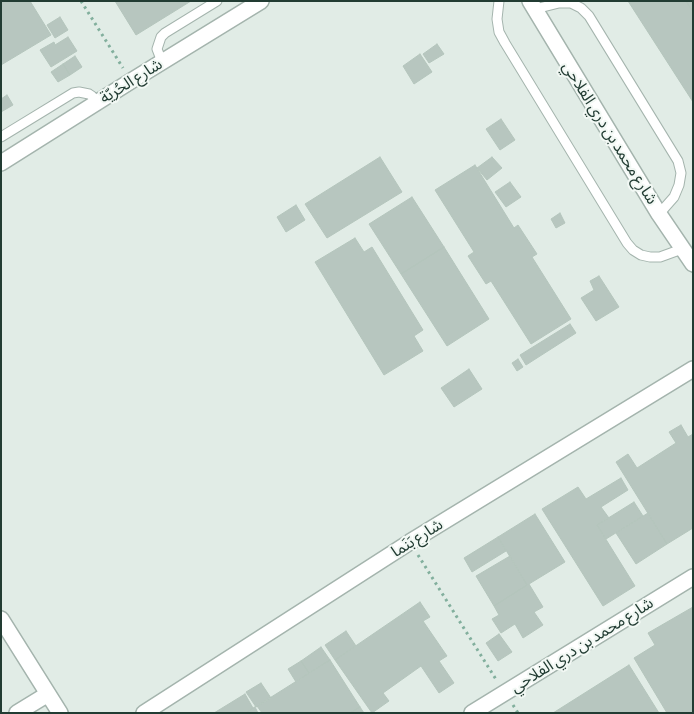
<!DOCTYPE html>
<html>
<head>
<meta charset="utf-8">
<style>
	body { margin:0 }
	#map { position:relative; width:694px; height:714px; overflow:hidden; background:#e1ece6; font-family:"Asap Condensed",sans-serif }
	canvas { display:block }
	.frame { position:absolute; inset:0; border:2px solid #223c33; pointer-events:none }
</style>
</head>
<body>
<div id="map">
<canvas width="694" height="714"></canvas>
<div class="frame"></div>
</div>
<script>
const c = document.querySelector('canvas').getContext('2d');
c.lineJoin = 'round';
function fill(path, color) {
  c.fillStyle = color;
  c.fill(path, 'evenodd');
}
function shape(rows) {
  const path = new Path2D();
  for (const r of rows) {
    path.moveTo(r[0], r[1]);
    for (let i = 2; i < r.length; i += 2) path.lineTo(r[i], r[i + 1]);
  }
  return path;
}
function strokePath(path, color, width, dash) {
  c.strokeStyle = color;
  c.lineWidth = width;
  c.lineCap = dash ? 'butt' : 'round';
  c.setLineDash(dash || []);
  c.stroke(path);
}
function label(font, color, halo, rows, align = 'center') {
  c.font = font + ' "Asap Condensed","Noto Sans Arabic",sans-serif';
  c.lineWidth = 4;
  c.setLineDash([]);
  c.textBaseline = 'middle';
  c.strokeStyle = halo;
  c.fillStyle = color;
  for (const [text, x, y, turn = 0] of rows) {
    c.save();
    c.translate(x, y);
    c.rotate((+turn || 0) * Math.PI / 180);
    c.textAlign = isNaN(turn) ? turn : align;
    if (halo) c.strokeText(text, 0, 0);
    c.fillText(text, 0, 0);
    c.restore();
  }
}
const building = shape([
	[1,1,30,1,51,35,1,65,1,1],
	[115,1,191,1,136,35,115,1],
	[628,1,686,1,693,12,693,102,628,1],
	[686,1,693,1,693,12,686,1],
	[60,17,68,30,55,38,47,25,60,17],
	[68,37,77,51,51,67,40,50,54,42,55,45,68,37],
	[437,44,444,54,429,63,423,54,437,44],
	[420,54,432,72,414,84,403,66,420,54],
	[75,56,82,67,70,75,63,64,75,56],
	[63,64,70,75,58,82,51,72,63,64],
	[7,95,13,105,1,112,1,99,7,95],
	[501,119,515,140,500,150,486,129,501,119],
	[380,157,402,192,327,238,305,204,380,157],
	[492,157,502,168,487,180,477,168,492,157],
	[475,165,514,228,518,225,537,254,532,257,571,319,531,344,491,281,486,284,468,256,474,252,435,190,475,165],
	[510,182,521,197,506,207,495,192,510,182],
	[412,197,444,247,401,274,369,224,412,197],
	[296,205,305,220,286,232,277,217,296,205],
	[560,213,565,223,556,228,551,219,560,213],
	[355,238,364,252,372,247,423,330,414,336,423,351,384,375,315,262,355,238],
	[444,247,489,319,447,346,401,274,444,247],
	[599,276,619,307,596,321,581,298,594,290,590,281,599,276],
	[570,324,576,333,526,365,520,355,570,324],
	[518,359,523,367,517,371,512,363,518,359],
	[469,369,482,389,454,407,441,388,469,369],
	[681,425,688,437,693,434,693,528,667,544,616,462,628,454,637,468,676,443,669,432,681,425],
	[621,478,628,490,601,507,609,518,597,525,635,586,603,606,542,509,578,487,586,499,621,478],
	[634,502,643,516,606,539,597,525,634,502],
	[648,513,667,544,636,564,616,533,648,513],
	[535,514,565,562,529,584,543,607,534,612,543,625,523,638,515,624,501,633,492,619,499,615,494,606,527,585,498,537,535,514],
	[498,537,506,551,472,572,464,558,498,537],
	[510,556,527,585,494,606,476,576,510,556],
	[420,602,430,617,423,621,447,656,439,661,454,683,439,693,421,666,383,693,389,701,372,713,335,660,420,602],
	[693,607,693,713,667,713,634,658,655,645,648,633,693,607],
	[346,631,356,646,335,660,325,645,346,631],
	[499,634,512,652,498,661,486,643,499,634],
	[321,647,330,660,309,673,301,661,321,647],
	[330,660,360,707,350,713,262,713,257,706,330,660],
	[301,661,309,673,296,682,288,669,301,661],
	[629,665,659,713,553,713,629,665],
	[261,683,271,698,256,707,246,692,261,683],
	[245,694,253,708,246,713,214,713,245,694],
	[255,707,258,713,246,713,253,708,255,707],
	[360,707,364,713,350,713,360,707]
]);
const path = shape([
	[81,1,123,68],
	[418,555,497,681],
	[513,705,518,713]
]);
const service = shape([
	[499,1,497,19,499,32,505,43,627,243,633,250,641,255,650,257,660,257,682,249],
	[535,9,559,3,571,3,581,8,589,16,678,161,681,173,679,185,674,197,659,214],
	[162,62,157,49,161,37,165,33,217,1],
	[1,137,73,93,79,92,89,94,92,96,96,103]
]);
const minor = shape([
	[530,1,659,214,693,264],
	[1,163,131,81,261,1],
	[1,619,60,713],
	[17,713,48,694],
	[144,713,410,542,693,369],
	[472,713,693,577]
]);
const streetNames = [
	["شارع الحُريّة",131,81,-32],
	["شارع محمد بن دري الفلاحي",610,133,58],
	["شارع بَنَما",417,538,-32],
	["شارع محمد بن دري الفلاحي",582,645,-32]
];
fill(building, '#b7c6bf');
strokePath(building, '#b4c5bc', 1);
strokePath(service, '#a4b4ad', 11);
strokePath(minor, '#a4b4ad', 18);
strokePath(path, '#82af9d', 3, [2.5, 4]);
strokePath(service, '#fff', 9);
strokePath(minor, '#fff', 15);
label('16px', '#223c33', '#f2f8f4', streetNames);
</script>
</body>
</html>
